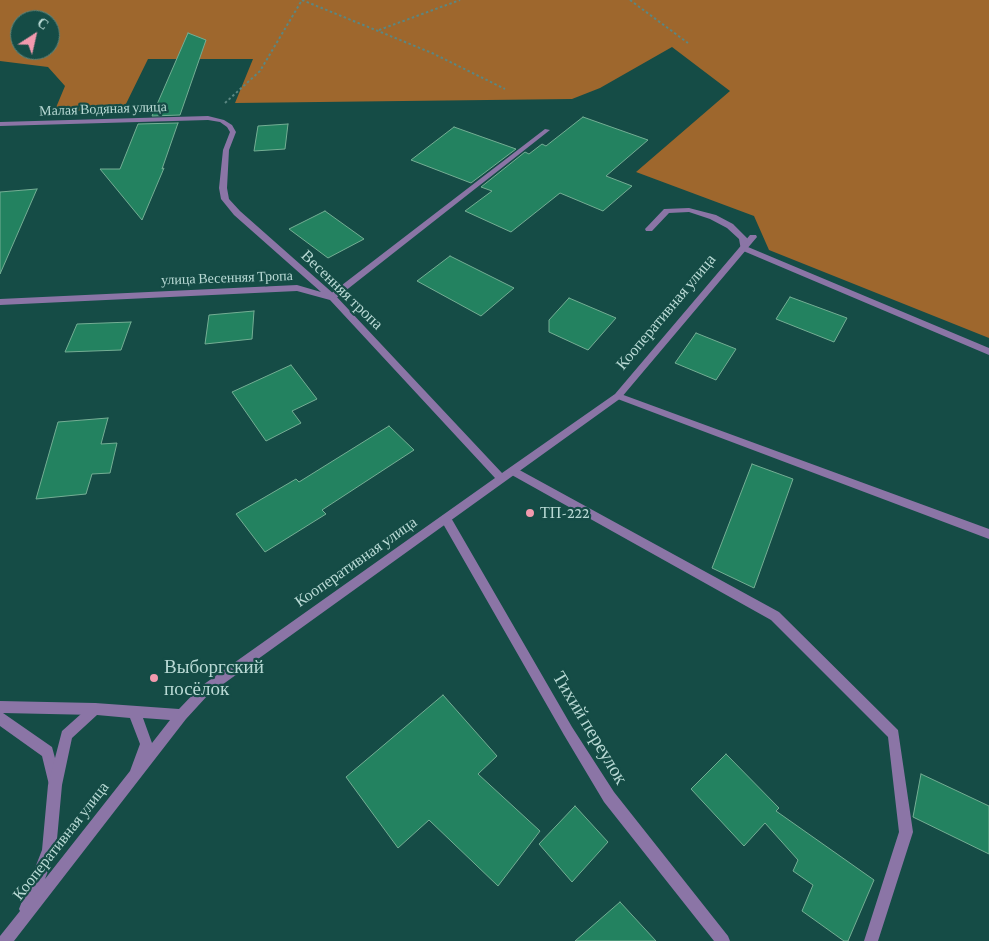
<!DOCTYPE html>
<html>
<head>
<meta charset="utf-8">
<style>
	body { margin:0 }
	#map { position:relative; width:989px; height:941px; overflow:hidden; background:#154c46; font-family:"Crimson Pro",serif }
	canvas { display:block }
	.north { position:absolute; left:10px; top:10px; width:50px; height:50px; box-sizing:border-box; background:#154c46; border:1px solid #57857f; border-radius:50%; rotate:35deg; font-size:14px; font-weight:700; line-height:20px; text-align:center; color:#b9dad5 }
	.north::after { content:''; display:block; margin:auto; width:18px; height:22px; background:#f29aae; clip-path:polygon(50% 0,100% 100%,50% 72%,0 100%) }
</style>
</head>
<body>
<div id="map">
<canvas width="989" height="941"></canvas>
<div class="north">С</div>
</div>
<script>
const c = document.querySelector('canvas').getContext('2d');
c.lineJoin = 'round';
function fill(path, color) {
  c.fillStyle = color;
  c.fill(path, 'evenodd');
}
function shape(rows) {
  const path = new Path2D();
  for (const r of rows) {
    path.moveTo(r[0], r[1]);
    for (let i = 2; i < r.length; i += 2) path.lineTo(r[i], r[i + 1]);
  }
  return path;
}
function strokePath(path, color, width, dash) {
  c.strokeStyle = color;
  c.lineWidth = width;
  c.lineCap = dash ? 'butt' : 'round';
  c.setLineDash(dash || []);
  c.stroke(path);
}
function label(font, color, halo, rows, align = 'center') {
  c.font = font + ' "Crimson Pro",serif';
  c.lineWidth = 4.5;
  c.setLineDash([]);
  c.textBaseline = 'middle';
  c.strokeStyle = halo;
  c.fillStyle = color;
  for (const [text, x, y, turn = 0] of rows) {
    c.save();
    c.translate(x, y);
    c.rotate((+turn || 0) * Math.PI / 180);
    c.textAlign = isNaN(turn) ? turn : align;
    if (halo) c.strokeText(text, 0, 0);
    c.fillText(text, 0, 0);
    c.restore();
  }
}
const forest = shape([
	[0,0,989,0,989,338,769,250,754,216,636,172,730,91,672,47,600,88,572,99,235,103,253,59,148,59,122,112,55,110,65,86,48,67,0,61],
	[20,20,50,20,50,50,20,50]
]);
const building = shape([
	[188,33,206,40,180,115,152,116,188,33],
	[583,117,648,140,606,176,632,186,603,211,560,193,511,232,465,211,492,191,481,187,525,152,529,154,542,144,546,146,583,117],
	[178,123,162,169,164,168,142,220,100,169,120,169,138,124,178,123],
	[288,124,285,149,254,151,258,126,288,124],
	[454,127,516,149,471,183,411,160,454,127],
	[37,189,0,274,0,192,37,189],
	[325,211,364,239,328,258,289,229,325,211],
	[450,256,514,288,481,316,417,281,450,256],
	[790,297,847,318,834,342,776,319,790,297],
	[569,298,616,318,588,350,549,332,549,320,569,298],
	[254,311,252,339,205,344,209,315,254,311],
	[131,322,121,350,65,352,77,324,131,322],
	[696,333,736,349,716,380,675,363,696,333],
	[291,365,317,399,292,411,301,423,266,441,232,392,291,365],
	[108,418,101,444,117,443,110,473,92,474,86,494,36,499,58,422,108,418],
	[389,426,414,450,322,510,326,514,265,552,236,514,296,479,299,482,389,426],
	[752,464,793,479,754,588,712,568,752,464],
	[443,695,497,756,478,774,540,831,498,886,429,820,398,848,346,777,443,695],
	[726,754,779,808,776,811,874,880,848,941,844,941,802,911,813,885,793,871,798,860,765,823,744,846,691,789,726,754],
	[921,774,989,806,989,854,913,817,921,774],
	[575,806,608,842,572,882,539,844,575,806],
	[620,902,656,941,575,941,620,902]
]);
const path = shape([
	[302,0,432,53,505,89],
	[630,0,688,43],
	[379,30,460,0],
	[225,103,260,71,302,0]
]);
const service = shape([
	[545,129,550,130,335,299,329,299,329,295,545,129],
	[689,208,716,215,733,224,747,238,748,247,989,348,989,355,741,250,739,239,727,228,710,219,689,212,669,213,652,231,646,231,645,229,664,209,689,208],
	[618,393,989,529,989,539,615,398,613,396,618,393],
	[514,467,779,612,898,730,913,832,878,941,864,941,899,832,888,737,771,620,510,474,509,471,510,468,514,467],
	[446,515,450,516,572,727,614,792,728,936,730,941,714,941,604,802,564,735,442,522,441,519,442,516,446,515],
	[0,701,95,703,99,705,101,709,99,713,95,715,3,713,52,747,62,784,60,789,55,791,50,789,42,756,0,726,0,701]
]);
const minor = shape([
	[208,116,224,120,232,125,236,132,229,150,227,188,229,199,240,211,335,295,502,473,615,394,750,235,756,235,757,237,621,398,208,695,186,719,14,941,0,941,0,936,20,911,19,909,42,850,48,785,62,731,91,705,95,703,179,709,200,687,495,478,330,300,297,291,0,305,0,299,297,285,321,292,234,215,221,199,219,188,223,150,230,132,227,127,220,122,208,120,0,126,0,122,208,116],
	[97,715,130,718,140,744,130,771,45,879,56,850,62,785,72,738,97,715],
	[143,718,170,720,152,743,143,718]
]);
const markers = [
	[530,513,5,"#f29aae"],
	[154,678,5,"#f29aae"]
];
const farStreetnames = [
	["Малая Водяная улица",103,109,-2],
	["улица Весенняя Тропа",227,278,-2]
];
const streetNames = [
	["Весенняя тропа",342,290,44],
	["Кооперативная улица",666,312,-50],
	["Кооперативная улица",356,562,-35],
	["Кооперативная улица",61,841,-52]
];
const poiNames = [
	["ТП-222",540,513]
];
const nearPoinames = [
	["Выборгский",164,667],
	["посёлок",164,689]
];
const nearStreetnames = [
	["Тихий переулок",590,728,59]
];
fill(forest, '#9e672d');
fill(building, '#238260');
strokePath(building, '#74ae94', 1);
strokePath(path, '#5a8782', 2, [2.5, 2.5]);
fill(service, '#8b75a6');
fill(minor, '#8b75a6');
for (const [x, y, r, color] of markers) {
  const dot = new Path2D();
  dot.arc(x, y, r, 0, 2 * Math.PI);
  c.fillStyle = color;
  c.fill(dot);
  strokePath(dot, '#154c46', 2);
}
label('14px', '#b9dad5', '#154c46', farStreetnames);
label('16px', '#b9dad5', '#154c46', streetNames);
label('16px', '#b9dad5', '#154c46', poiNames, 'left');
label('19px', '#b9dad5', '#154c46', nearPoinames, 'left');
label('19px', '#b9dad5', '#154c46', nearStreetnames);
</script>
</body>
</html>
